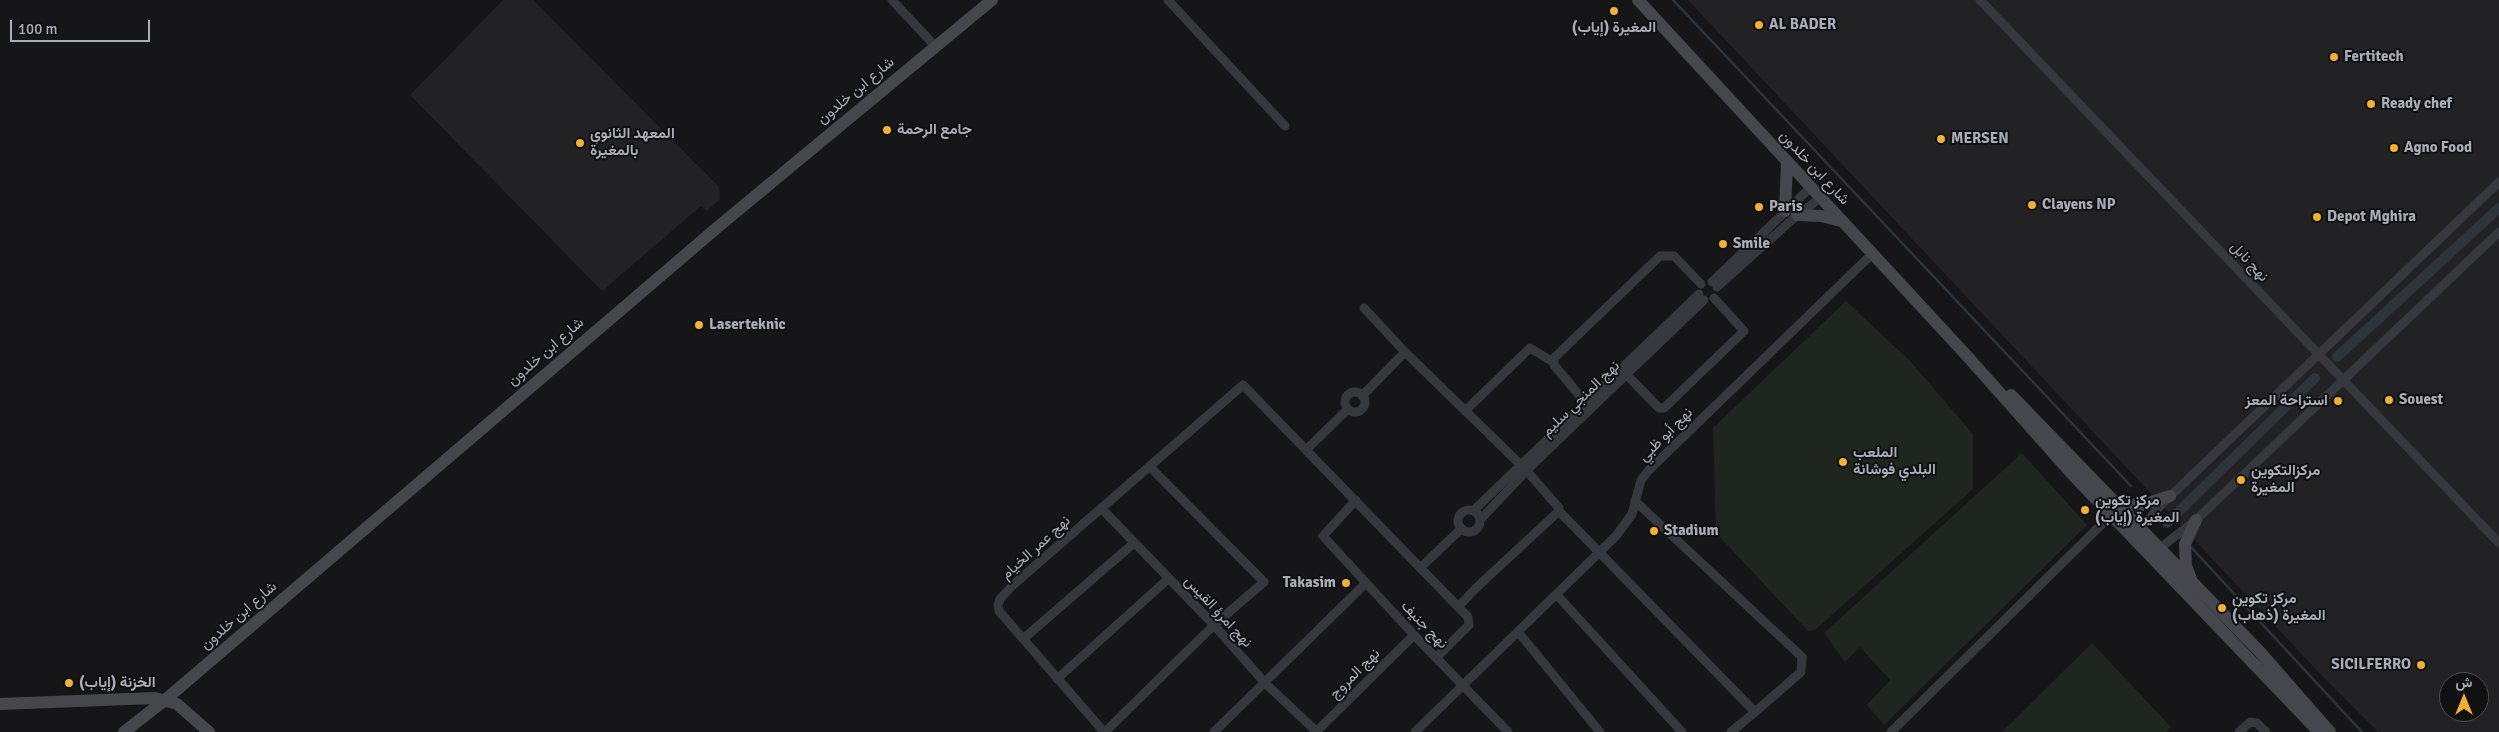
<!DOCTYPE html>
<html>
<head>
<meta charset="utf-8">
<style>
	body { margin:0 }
	#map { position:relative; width:2499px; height:732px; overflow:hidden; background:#161618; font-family:Signika,Vazirmatn,sans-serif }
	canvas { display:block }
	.north { position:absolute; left:2439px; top:672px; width:50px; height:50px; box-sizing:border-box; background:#111113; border:1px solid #4d4f55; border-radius:50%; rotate:0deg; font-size:14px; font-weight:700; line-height:20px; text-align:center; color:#a8adb8 }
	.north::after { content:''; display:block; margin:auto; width:18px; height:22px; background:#f2b134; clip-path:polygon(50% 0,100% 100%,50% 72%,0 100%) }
	.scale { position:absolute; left:10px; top:20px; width:140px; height:22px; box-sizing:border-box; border:2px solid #a8adb8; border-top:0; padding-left:6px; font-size:15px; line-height:18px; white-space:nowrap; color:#a8adb8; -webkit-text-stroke:4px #111113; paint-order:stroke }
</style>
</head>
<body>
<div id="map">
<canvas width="2499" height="732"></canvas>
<div class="north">ش</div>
<div class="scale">100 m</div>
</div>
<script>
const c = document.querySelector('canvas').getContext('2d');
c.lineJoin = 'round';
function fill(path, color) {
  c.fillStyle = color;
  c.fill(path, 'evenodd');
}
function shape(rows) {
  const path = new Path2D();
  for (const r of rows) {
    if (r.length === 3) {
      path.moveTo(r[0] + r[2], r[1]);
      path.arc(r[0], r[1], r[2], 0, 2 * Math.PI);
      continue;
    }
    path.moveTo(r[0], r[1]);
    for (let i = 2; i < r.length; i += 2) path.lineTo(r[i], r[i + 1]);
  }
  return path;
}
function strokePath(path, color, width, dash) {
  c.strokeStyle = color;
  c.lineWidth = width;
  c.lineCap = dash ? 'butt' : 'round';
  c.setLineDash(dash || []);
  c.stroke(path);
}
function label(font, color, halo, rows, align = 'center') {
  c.font = font + ' Signika,Vazirmatn,sans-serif';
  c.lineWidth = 4;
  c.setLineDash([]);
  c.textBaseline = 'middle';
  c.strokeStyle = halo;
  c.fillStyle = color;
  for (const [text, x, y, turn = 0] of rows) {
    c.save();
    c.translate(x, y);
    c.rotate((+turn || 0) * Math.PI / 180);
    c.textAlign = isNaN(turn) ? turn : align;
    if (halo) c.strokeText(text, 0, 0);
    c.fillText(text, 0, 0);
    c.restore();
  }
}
const built = shape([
	[503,0,533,0,719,187,720,199,707,211,701,206,602,291,410,95],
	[1688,0,2499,0,2499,732,2378,732,2324,678],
	[2449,682,2479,682,2479,712,2449,712]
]);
const green = shape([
	[1846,301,1910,361,1973,434,1973,489,1815,630,1808,631,1716,533,1713,428],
	[2022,453,2087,525,1884,725,1867,705,1890,680,1860,647,1845,662,1824,633],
	[2092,643,2171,727,2166,732,2002,732]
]);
const stream = shape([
	[1673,0,2131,486],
	[2190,546,2362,732]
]);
const canal = shape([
	[2337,357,2499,208],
	[2167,523,2315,378]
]);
const street = shape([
	[892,0,935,46],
	[1168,0,1285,126],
	[1980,0,2499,543],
	[1712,282,1810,188],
	[1717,287,1793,219,1820,198],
	[1364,308,1405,352,1526,470,1559,508,1559,511,1476,588,1458,607],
	[1624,372,1659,408,1664,408,1744,331,1714,298],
	[1355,402,10],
	[1362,396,1405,352],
	[1585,402,1554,365,1554,358,1660,256,1674,256,1701,284],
	[1465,411,1530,348,1553,362],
	[1307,449,1348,409],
	[1356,500,1323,536,1414,635,1508,732],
	[1102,509,1214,625,1265,683,1317,732],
	[1469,521,11],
	[1473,511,1699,294],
	[1559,511,1755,712,1801,672,1802,657,1635,501],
	[1480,520,1529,468,1704,300],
	[2137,533,2160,506,2499,182],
	[2155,552,2196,520,2499,232],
	[1420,568,1461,529],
	[1557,595,1682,732],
	[1519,633,1600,732],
	[1023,639,1134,543],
	[1057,679,1168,579],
	[1104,732,999,611,998,605,1000,599,1013,585,1243,385,1468,617,1469,625,1436,658],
	[1105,732,1214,625,1264,582,1150,467],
	[1214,732,1366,583],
	[1316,732,1414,635],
	[1415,732,1616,536,1632,514,1641,480,1649,470,1872,254],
	[1731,732,1755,712],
	[1891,732,2111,515],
	[2239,732,2250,722,2257,723,2266,732]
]);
const secondary = shape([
	[1638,0,1968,357,2072,474,2319,732],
	[1785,211,1787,163],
	[1797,215,1821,216,1841,221],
	[2011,395,2260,652,2330,732],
	[2116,502,2128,505,2142,505,2170,496],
	[2191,579,2186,566,2185,544,2196,520],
	[0,704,155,698,177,704,209,732],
	[124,732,165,700,719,226,992,0]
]);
const markers = [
	[1614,11,5,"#f2b134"],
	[1759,25,5,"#f2b134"],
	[2334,57,5,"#f2b134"],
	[2371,104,5,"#f2b134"],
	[887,130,5,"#f2b134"],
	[1941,139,5,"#f2b134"],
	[580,143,5,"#f2b134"],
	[2394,148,5,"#f2b134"],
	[2032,205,5,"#f2b134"],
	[1759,207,5,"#f2b134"],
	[2317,217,5,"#f2b134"],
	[1723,244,5,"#f2b134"],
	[699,325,5,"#f2b134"],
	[2389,400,5,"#f2b134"],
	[2338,401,5,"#f2b134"],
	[1843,462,5,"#f2b134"],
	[2241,480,5,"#f2b134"],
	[2085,510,5,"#f2b134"],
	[1654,531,5,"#f2b134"],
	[1346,583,5,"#f2b134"],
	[2222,608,5,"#f2b134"],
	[2421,665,5,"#f2b134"],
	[69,683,5,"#f2b134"]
];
const poiNames = [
	["AL BADER",1769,25],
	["المغيرة (إياب)",1614,28,"center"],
	["Fertitech",2344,57],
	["Ready chef",2381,104],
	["جامع الرحمة",897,130],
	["المعهد الثانوي",590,134],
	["بالمغيرة",590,151],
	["MERSEN",1951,139],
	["Agno Food",2404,148],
	["Clayens NP",2042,205],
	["Paris",1769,207],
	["Depot Mghira",2327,217],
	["Smile",1733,244],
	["Laserteknic",709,325],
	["Souest",2399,400],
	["استراحة المعز",2328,401,"right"],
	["الملعب",1853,453],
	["البلدي فوشانة",1853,470],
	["مركزالتكوين",2251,471],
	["المغيرة",2251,488],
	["مركز تكوين",2095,501],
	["المغيرة (إياب)",2095,518],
	["Stadium",1664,531],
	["Takasim",1336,583,"right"],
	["مركز تكوين",2232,599],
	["المغيرة (ذهاب)",2232,616],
	["SICILFERRO",2411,665,"right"],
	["الخزنة (إياب)",79,683]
];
const streetNames = [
	["شارع ابن خلدون",856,91,-40],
	["شارع ابن خلدون",1814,168,47],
	["نهج نابل",2249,262,47],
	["شارع ابن خلدون",546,352,-41],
	["نهج المنجي سليم",1581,399,-44],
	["نهج أبو ظبي",1666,435,-45],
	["نهج عمر الخيام",1036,548,-42],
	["نهج امرؤ القيس",1218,612,47],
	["شارع ابن خلدون",239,616,-41],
	["نهج جنيف",1424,625,46],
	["نهج المروج",1355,674,-45]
];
fill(built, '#222225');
fill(green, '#1e261f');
strokePath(stream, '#2c353c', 2.5);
strokePath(canal, '#2c353c', 10);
strokePath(street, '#37383d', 9);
strokePath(secondary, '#45474d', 12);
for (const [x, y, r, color] of markers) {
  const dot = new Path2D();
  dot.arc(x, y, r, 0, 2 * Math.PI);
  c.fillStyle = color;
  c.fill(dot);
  strokePath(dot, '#111113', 2);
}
label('bold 15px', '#a8adb8', '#111113', poiNames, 'left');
label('15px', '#a8adb8', '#111113', streetNames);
</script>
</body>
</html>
